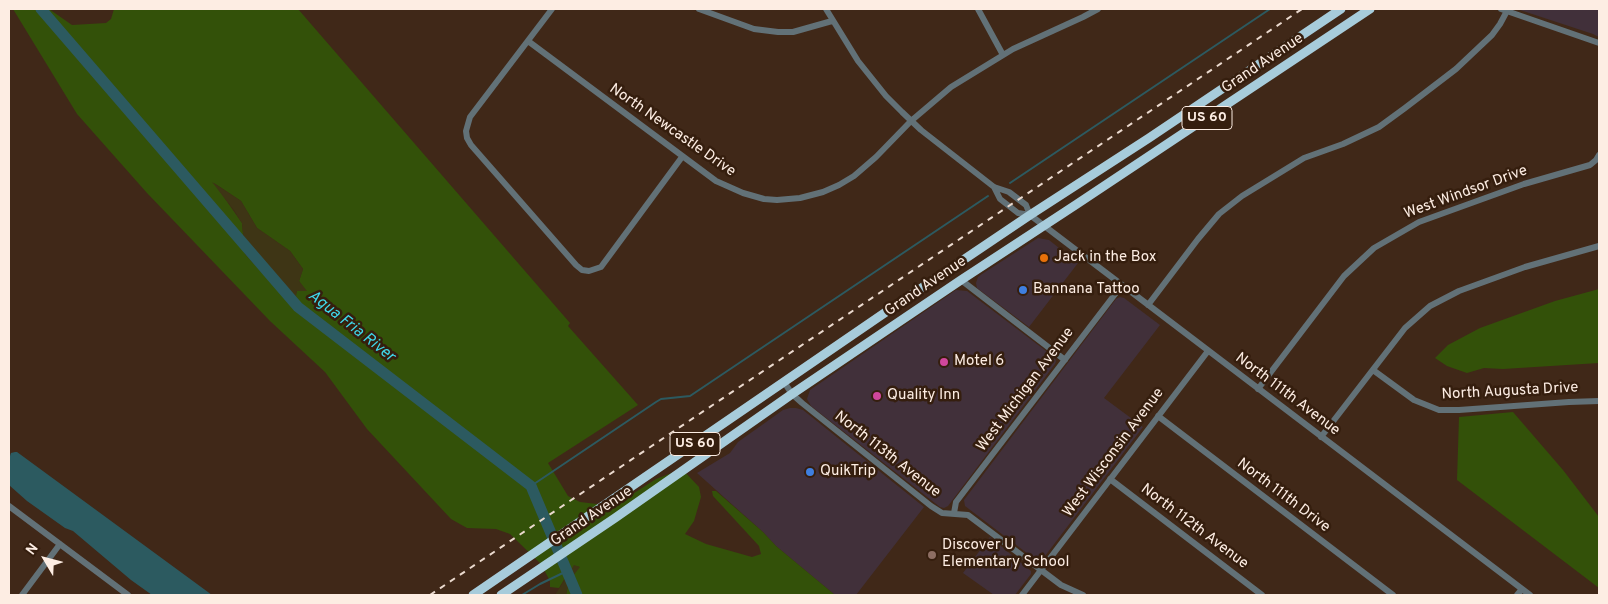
<!DOCTYPE html>
<html>
<head>
<meta charset="utf-8">
<style>
	body { margin:0 }
	#map { position:relative; width:1608px; height:604px; overflow:hidden; background:#402818; font-family:Overpass,sans-serif }
	canvas { display:block }
	.frame { position:absolute; inset:0; border:10px solid #fdede3; pointer-events:none }
	.north { position:absolute; left:20px; top:534px; width:50px; height:50px; -webkit-text-stroke:4px #351e0e; paint-order:stroke; rotate:307deg; font-size:14px; font-weight:700; line-height:20px; text-align:center; color:#fdede3 }
	.north::after { content:''; display:block; margin:auto; width:18px; height:22px; background:#fdede3; clip-path:polygon(50% 0,100% 100%,50% 72%,0 100%) }
</style>
</head>
<body>
<div id="map">
<canvas width="1608" height="604"></canvas>
<div class="frame"></div>
<div class="north">N</div>
</div>
<script>
const c = document.querySelector('canvas').getContext('2d');
c.lineJoin = 'round';
function fill(path, color) {
  c.fillStyle = color;
  c.fill(path, 'evenodd');
}
function shape(rows) {
  const path = new Path2D();
  for (const r of rows) {
    path.moveTo(r[0], r[1]);
    for (let i = 2; i < r.length; i += 2) path.lineTo(r[i], r[i + 1]);
  }
  return path;
}
function strokePath(path, color, width, dash) {
  c.strokeStyle = color;
  c.lineWidth = width;
  c.lineCap = dash ? 'butt' : 'round';
  c.setLineDash(dash || []);
  c.stroke(path);
}
function label(font, color, halo, rows, align = 'center') {
  c.font = font + ' Overpass,sans-serif';
  c.lineWidth = 5;
  c.setLineDash([]);
  c.textBaseline = 'middle';
  c.strokeStyle = halo;
  c.fillStyle = color;
  for (const [text, x, y, turn = 0] of rows) {
    c.save();
    c.translate(x, y);
    c.rotate((+turn || 0) * Math.PI / 180);
    c.textAlign = isNaN(turn) ? turn : align;
    if (halo) c.strokeText(text, 0, 0);
    c.fillText(text, 0, 0);
    c.restore();
  }
}
const commercial = shape([
	[1517,9,1599,9,1599,37,1593,34],
	[1038,238,1049,240,1078,263,1029,327,977,288,976,283,978,277,982,274],
	[956,290,967,291,1054,357,1056,361,1055,364,948,506,944,508,940,507,811,406,807,399,810,390],
	[1120,297,1124,298,1160,325,1104,398,1143,427,1042,560,1036,560,965,506,964,500,1116,299],
	[790,408,796,408,803,410,924,507,856,595,835,595,776,546,763,532,697,473,730,453,738,442,783,410],
	[990,537,1031,571,1031,574,1015,595,994,595,963,573]
]);
const green = shape([
	[13,9,49,9,72,25,106,23,111,19,114,9,298,9,570,323,568,326,638,405,548,463,568,496,580,502,614,506,656,479,682,469,699,487,701,497,694,521,685,534,706,544,752,557,761,554,759,546,713,496,712,491,716,491,763,532,776,546,835,595,566,595,569,581,579,566,568,573,559,588,550,587,550,581,541,564,510,534,496,529,467,528,451,519,367,429,325,372,270,321,147,193,77,114],
	[214,183,241,201,257,228,290,251,303,269,299,281,306,291,297,291,292,305,245,254,242,223],
	[1599,289,1599,363,1503,369,1484,368,1467,373,1447,366,1435,358,1448,345,1480,328,1555,301],
	[1513,412,1563,470,1599,517,1599,588,1457,480,1459,417]
]);
const sand = shape([
	[212,182,241,201,257,228,290,251,303,269,299,281,307,291,297,291,296,296,299,300,292,306,245,254,242,223,233,209],
	[574,565,580,567,569,581,566,595,555,595]
]);
const water = shape([
	[15,452,17,452,212,595,152,595,131,580,73,531,65,528,27,501,9,485,9,459,11,453]
]);
const stream = shape([
	[1010,183,1270,9],
	[531,486,656,402,661,399,690,396,988,196],
	[522,595,540,584,567,571]
]);
const river = shape([
	[41,9,298,307,531,486,577,595]
]);
const minor = shape([
	[552,9,470,117,466,131,467,138,471,145,576,265,582,270,589,271,601,267,682,157],
	[699,9,754,29,778,32,793,32,832,21],
	[826,9,858,61,886,96,902,112,921,130,994,187,1009,192,1026,205,1030,215],
	[978,9,1003,55],
	[1501,9,1599,43],
	[528,41,716,181,743,193,764,199,777,200,800,198,823,192,839,185,854,176,876,157,911,121,951,87,1013,49,1083,17,1098,9],
	[994,187,1000,199,1018,213,1030,215,1530,595],
	[961,280,1065,360],
	[1148,305,1198,239,1219,214,1242,196,1304,158,1343,144,1379,127,1405,108,1456,69,1492,35,1500,24,1507,11],
	[1373,370,1414,400,1439,410,1459,410,1569,402,1599,401],
	[784,382,792,394,802,403,931,506,942,513,968,515,1061,585,1083,595],
	[1258,389,1344,276,1374,248,1419,222,1524,184,1590,165,1596,160,1599,155],
	[1158,416,1393,595],
	[1321,437,1405,328,1430,306,1459,291,1525,267,1599,246],
	[1110,479,1262,595],
	[9,506,128,595],
	[954,513,956,502,1122,285],
	[22,595,60,544],
	[1022,595,1208,351],
	[1517,595,1522,589]
]);
const highway = shape([
	[473,595,883,314,1030,215,1149,138,1341,9],
	[501,595,615,518,792,394,961,280,1077,204,1370,9]
]);
const rail = shape([
	[430,595,1302,9]
]);
const markers = [
	[1044,258,5,"#e8710a"],
	[1023,290,5,"#3f7fe0"],
	[944,362,5,"#d1479c"],
	[877,396,5,"#d1479c"],
	[810,472,5,"#3f7fe0"],
	[932,555,5,"#8d6e63"]
];
const shields = [
	[1207,118,50],
	[695,444,50]
];
const shieldNames = [
	["US 60",1207,118],
	["US 60",695,444]
];
const streetNames = [
	["Grand Avenue",1263,64,-34],
	["North Newcastle Drive",672,131,35],
	["West Windsor Drive",1466,193,-20],
	["Grand Avenue",926,287,-34],
	["West Michigan Avenue",1026,390,-53],
	["North Augusta Drive",1510,392,-3],
	["North 111th Avenue",1287,395,37],
	["West Wisconsin Avenue",1114,453,-53],
	["North 113th Avenue",887,455,38],
	["North 111th Drive",1283,496,37],
	["Grand Avenue",592,517,-34],
	["North 112th Avenue",1194,527,37]
];
const poiNames = [
	["Jack in the Box",1054,258],
	["Bannana Tattoo",1033,290],
	["Motel 6",954,362],
	["Quality Inn",887,396],
	["QuikTrip",820,472],
	["Discover U",942,546],
	["Elementary School",942,563]
];
const waterNames = [
	["Agua Fria River",351,327,38]
];
fill(commercial, '#41303a');
fill(green, '#335109');
fill(sand, '#3e3515');
fill(water, '#2c5a60');
strokePath(stream, '#2c5a60', 2);
strokePath(river, '#2c5a60', 11);
strokePath(minor, '#627177', 6);
strokePath(highway, '#a7ccdb', 9);
strokePath(rail, '#ead9ce', 2, [6, 6]);
for (const [x, y, r, color] of markers) {
  const dot = new Path2D();
  dot.arc(x, y, r, 0, 2 * Math.PI);
  c.fillStyle = color;
  c.fill(dot);
  strokePath(dot, '#351e0e', 2);
}
for (const [x, y, w] of shields) {
  const box = new Path2D();
  box.roundRect(x - w / 2, y - 11.5, w, 23, 4);
  c.fillStyle = '#351e0e';
  c.fill(box);
  strokePath(box, '#fdede3', 1);
}
label('bold 14px', '#fdede3', null, shieldNames);
label('15px', '#fdede3', '#351e0e', streetNames);
label('15px', '#fdede3', '#351e0e', poiNames, 'left');
label('italic 16px', '#3fd8ea', '#351e0e', waterNames);
</script>
</body>
</html>
